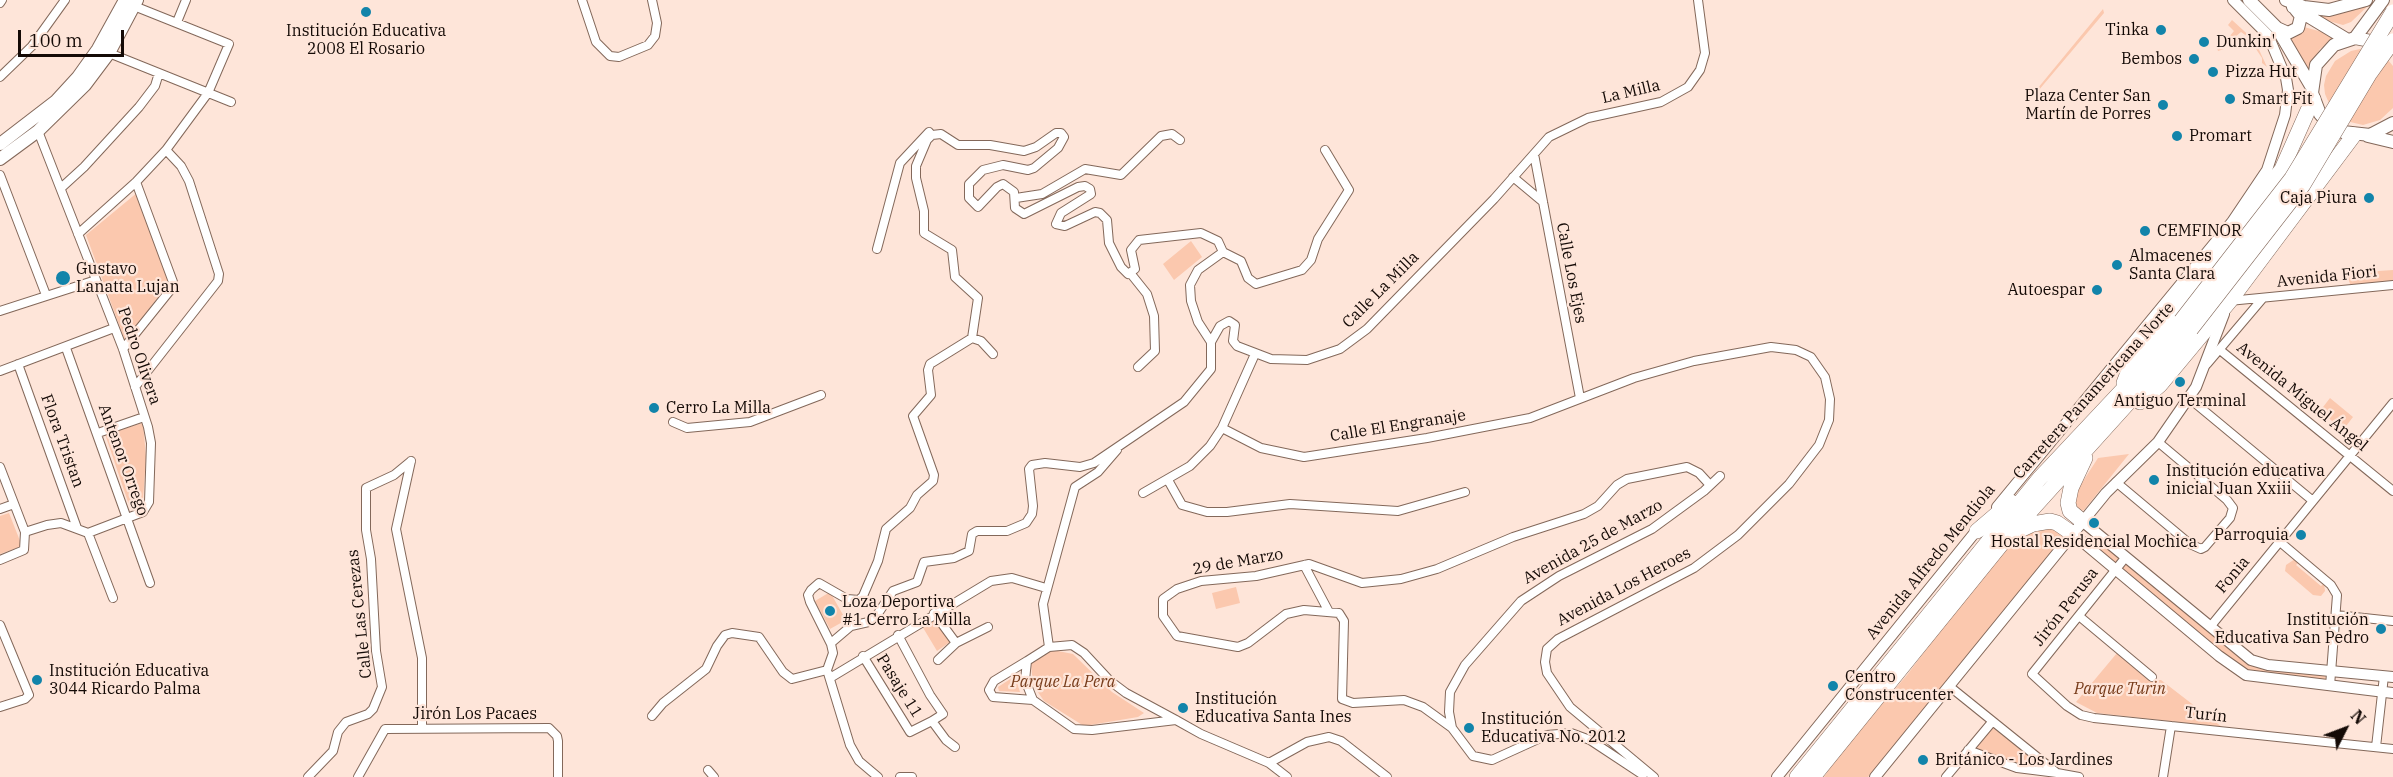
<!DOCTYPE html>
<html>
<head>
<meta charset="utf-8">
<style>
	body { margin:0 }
	#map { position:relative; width:2393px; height:777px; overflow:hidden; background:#fee5d9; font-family:"IBM Plex Serif",serif }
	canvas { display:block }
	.north { position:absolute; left:2315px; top:699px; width:60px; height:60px; -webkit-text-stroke:4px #fee5d9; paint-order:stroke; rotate:48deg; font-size:16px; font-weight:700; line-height:24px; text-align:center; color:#140a06 }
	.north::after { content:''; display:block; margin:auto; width:21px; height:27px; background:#140a06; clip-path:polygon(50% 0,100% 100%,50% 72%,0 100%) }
	.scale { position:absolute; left:18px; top:30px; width:106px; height:27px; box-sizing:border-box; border:3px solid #140a06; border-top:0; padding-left:8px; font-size:18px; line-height:21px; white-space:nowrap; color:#140a06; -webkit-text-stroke:4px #fee5d9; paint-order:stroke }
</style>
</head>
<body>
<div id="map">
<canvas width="2393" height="777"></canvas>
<div class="north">N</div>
<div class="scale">100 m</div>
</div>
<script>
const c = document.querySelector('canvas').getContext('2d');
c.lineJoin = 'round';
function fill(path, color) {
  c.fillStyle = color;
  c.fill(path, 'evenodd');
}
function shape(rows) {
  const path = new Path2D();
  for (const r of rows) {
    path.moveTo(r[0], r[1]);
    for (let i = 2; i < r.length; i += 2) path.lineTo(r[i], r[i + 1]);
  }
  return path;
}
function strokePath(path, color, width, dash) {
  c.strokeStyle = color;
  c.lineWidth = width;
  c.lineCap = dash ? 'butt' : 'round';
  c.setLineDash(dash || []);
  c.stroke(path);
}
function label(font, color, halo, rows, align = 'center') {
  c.font = font + ' "IBM Plex Serif",serif';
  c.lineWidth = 4.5;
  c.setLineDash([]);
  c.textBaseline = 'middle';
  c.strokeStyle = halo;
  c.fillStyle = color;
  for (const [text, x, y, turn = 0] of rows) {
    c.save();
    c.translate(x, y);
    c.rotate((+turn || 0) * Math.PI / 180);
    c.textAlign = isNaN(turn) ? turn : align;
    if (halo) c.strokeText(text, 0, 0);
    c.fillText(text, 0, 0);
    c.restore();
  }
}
const green = shape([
	[2369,5,2351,22,2343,25,2322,19,2313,13,2337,13],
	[2103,9,2104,13,2033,97,2033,94],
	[2232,20,2255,41,2267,67,2262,63,2262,58,2248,37,2241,32,2228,43,2224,49,2218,51,2216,45,2220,48,2234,31,2228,25],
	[2304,27,2337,36,2320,49,2308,69,2290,40],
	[2360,49,2370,50,2388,60,2393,66,2393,108,2380,120,2363,125,2346,121,2332,110,2325,94,2324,85,2326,76,2335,61,2351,51],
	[138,192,171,280,125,341,86,235],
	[1191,241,1202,257,1174,280,1163,264],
	[2393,270,2393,281,2351,286,2349,281,2350,273],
	[2330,398,2353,417,2343,430,2320,411],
	[143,423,146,457,143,500,129,505,105,434],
	[2129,454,2084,510,2078,512,2073,500,2076,492,2098,458],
	[9,513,22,546,0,554,0,516],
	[2049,525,2062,535,2062,539,1882,761,1868,777,1824,777,1846,746,1907,675,1996,557,2021,536],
	[2101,541,2237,656,2325,674,2326,682,2251,673,2237,667,2094,548],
	[2295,559,2299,562,2296,565,2321,586,2324,583,2325,591,2321,596,2313,595,2285,571,2286,565],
	[1236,587,1240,603,1216,609,1212,593],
	[830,592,846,620,830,629,815,601],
	[935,619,950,642,937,651,922,626],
	[1053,650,1073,654,1112,692,1144,713,1138,717,1084,726,1044,701,1033,685,1031,664],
	[2117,653,2150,681,2161,680,2222,727,2097,713,2076,702],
	[1015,676,1020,692,999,691,998,687],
	[1992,727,2039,762,2036,768,1978,753,1975,746]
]);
const street = shape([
	[582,0,596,42,610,56,619,57,648,45,655,36,657,23,652,0],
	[0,3,2,0],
	[177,22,186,0],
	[109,53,231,102],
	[0,77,32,46,65,0],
	[1534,154,1580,398],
	[0,175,46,295],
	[1513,177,1543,202],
	[61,188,84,167,139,107,155,86,159,73],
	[1016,198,1042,194,1085,169,1121,175,1161,136,1172,134,1180,140],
	[78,234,136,182,166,150,208,93,229,44,134,6],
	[877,249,900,163,929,132],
	[1223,252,1241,261,1248,278,1256,284,1302,270,1311,260,1318,239,1349,190,1325,150],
	[1131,274,1147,294,1154,316,1155,351,1138,367],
	[2229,301,2393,285],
	[0,311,96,280],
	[972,338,981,341,993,354],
	[1211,342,1220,326,1229,321,1235,325,1233,341,1237,346,1271,359,1307,360,1340,349,1367,329,1494,199,1549,137,1588,118,1661,102,1688,87,1700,70,1705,53,1698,0],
	[1211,342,1198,322,1191,301,1190,285,1198,270,1223,252],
	[66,348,150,583],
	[123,349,172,288,173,282,136,182],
	[2220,350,2393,491],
	[18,364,77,528],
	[2207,364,2263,298],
	[0,371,114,328],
	[135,387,218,281,219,274,189,181,181,166,166,150],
	[2190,399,2313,501],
	[673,422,687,428,750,422,821,395],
	[1222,428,1261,448,1304,457,1427,438,1530,418,1634,378,1694,361,1771,347,1796,350,1811,357,1825,377,1830,399,1829,420,1819,445,1789,484,1738,535,1694,568,1558,639,1547,649,1545,662,1547,673,1570,707,1654,777],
	[98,433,144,417],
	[411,461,396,529,422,658,422,728],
	[0,467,25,532],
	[1168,480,1182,505,1207,512,1227,512,1290,504,1398,511,1465,492],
	[2116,482,2190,544,2201,549,2205,547,2230,518,2233,508,2227,500,2158,442],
	[1143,493,1190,466,1210,446,1222,428,1255,354],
	[0,509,14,504],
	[88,533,113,598],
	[2280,542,2331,585,2337,595,2330,686],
	[2125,558,2032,674,2067,706,2081,715,2094,718,2393,749],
	[0,560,24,550,25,532,47,525,61,523,88,533,143,512,149,502,151,443,148,427,123,349,38,131],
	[1304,565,1329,612],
	[934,613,956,643,938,660],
	[2336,615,2393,621],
	[2079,616,2152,677],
	[0,625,29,695,25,699,0,707],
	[2210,627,2393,403],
	[831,643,851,626,873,621,893,591,917,582,924,562,954,558,969,551,972,534,977,531,1007,531,1026,523,1032,514,1033,506,1029,469,1032,465,1045,463,1080,467,1094,463,1184,402,1211,369,1211,342],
	[956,643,988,627],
	[1049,647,1043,604,1075,487,1098,472,1117,450],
	[863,656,910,732,932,721,943,714,930,695,898,635],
	[1027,661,994,681,989,690,993,697,1033,700],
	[828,673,850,745,859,761,878,777],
	[830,678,991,581,1012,578,1046,588],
	[1949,686,2057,773,2079,777],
	[652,716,663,703,706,669,717,646,725,635,732,633,759,637,783,672,792,679,827,670,833,653,831,644,810,602,808,595,811,590,819,583,847,599,859,600,863,596,878,561,886,529,910,508,917,495,933,481,934,475,913,416,931,395,928,370,930,364,972,338,978,298,955,277,952,250,924,233,924,211,916,178,916,166,927,140,932,135,941,134,958,145,990,145,1024,151,1036,147,1056,133,1061,133,1064,137,1058,148,1034,168,1028,170,1003,165,983,170,969,184,969,198,978,207,997,187,1003,184,1014,192,1015,208,1024,214,1078,187,1085,186,1090,189,1091,194,1061,213,1056,224,1065,226,1095,212,1100,213,1107,220,1109,243,1121,267,1128,274,1135,269,1131,250,1139,240,1201,233,1218,241,1223,252],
	[1176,720,1092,730,1074,729,1033,700,1025,680,1027,661,1049,647,1072,645,1084,653,1110,681,1126,693,1176,720,1201,734,1269,763,1287,777],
	[932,721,946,740,955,747],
	[1452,728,1423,707,1404,700,1353,703,1342,699,1344,621,1339,613,1304,610,1286,614,1248,643,1238,647,1177,636,1163,616,1163,599,1177,589,1201,581,1256,576,1309,564,1362,583,1401,579,1437,569,1513,537,1584,514,1598,506,1617,485,1627,479,1687,467,1699,473,1710,485],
	[2376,747,2384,676],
	[1968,750,2017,768,2057,773],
	[1269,763,1307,742,1329,737,1341,741,1387,777],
	[708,770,714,777],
	[1643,775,1590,740,1571,733,1547,735,1492,760,1473,756,1452,728,1449,712,1450,692,1465,665,1521,601,1559,576,1652,529,1704,491,1720,476],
	[308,777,333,751,338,732,346,722,368,714,373,709,382,687,376,651,371,559,366,530,366,488,394,475,411,461],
	[358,777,385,729,549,728,557,736,558,741,558,777],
	[900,777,912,777],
	[1946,777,1992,722],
	[2163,777,2171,726]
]);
const secondary = shape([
	[1997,507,2232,222,2267,170,2285,115,2288,90,2286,78,2268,35,2233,0],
	[2082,521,2251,660,2268,665,2393,677],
	[2073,534,2219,656,2246,675,2393,693],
	[1777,777,1981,525],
	[1875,777,2106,493,2158,442,2196,387,2224,314]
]);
const primary = shape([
	[2249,0,2277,28,2311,86],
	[2286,0,2304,7,2329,10,2366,0],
	[2293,7,2346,39],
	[2277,28,2288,33,2298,28,2301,16,2296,10],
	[2355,38,2383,0],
	[2381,43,2355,38,2334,45,2316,65,2312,93,2320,114,2328,123,2343,132,2370,135,2393,123],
	[2368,136,2393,142],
	[0,144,56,101,78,77,98,49,125,0],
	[0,159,38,131,85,85,109,53,137,0]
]);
const highway = shape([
	[2124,383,2133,360,2282,169,2313,99],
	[2140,402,2160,385,2229,302,2354,135],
	[2082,521,2070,511,2068,503,2071,488,2085,458],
	[1977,531,2011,502],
	[2016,532,2033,524,2050,521,2057,523,2073,534],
	[1797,777,2039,479,2148,363,2181,321],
	[1813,777,2008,536,2157,371,2191,329]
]);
const highwayBridge = shape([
	[2181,321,2292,178,2393,12],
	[2191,329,2303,185,2370,73,2393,41]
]);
const markers = [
	[366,12,6,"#1284aa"],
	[2161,30,6,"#1284aa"],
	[2204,42,6,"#1284aa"],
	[2194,59,6,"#1284aa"],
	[2213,72,6,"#1284aa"],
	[2230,99,6,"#1284aa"],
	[2163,105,6,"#1284aa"],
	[2177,136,6,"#1284aa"],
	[2369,198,6,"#1284aa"],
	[2145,231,6,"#1284aa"],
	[2117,265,6,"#1284aa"],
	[63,278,8,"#1284aa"],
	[2097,290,6,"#1284aa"],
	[2180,382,6,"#1284aa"],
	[654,408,6,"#1284aa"],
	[2154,480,6,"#1284aa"],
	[2094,523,6,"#1284aa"],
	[2301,535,6,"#1284aa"],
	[830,611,6,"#1284aa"],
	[2381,629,6,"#1284aa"],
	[37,680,6,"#1284aa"],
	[1833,686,6,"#1284aa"],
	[1183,708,6,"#1284aa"],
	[1469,728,6,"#1284aa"],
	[1923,760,6,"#1284aa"]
];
const poiNames = [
	["Tinka",2149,30,"right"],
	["Institución Educativa",366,31,"center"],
	["2008 El Rosario",366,49,"center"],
	["Dunkin'",2216,42],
	["Bembos",2182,59,"right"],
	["Pizza Hut",2225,72],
	["Plaza Center San",2151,96,"right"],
	["Martín de Porres",2151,114,"right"],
	["Smart Fit",2242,99],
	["Promart",2189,136],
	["Caja Piura",2357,198,"right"],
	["CEMFINOR",2157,231],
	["Almacenes",2129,256],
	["Santa Clara",2129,274],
	["Gustavo",76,269],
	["Lanatta Lujan",76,287],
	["Autoespar",2085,290,"right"],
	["Antiguo Terminal",2180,401,"center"],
	["Cerro La Milla",666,408],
	["Institución educativa",2166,471],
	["inicial Juan Xxiii",2166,489],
	["Parroquia",2289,535,"right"],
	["Hostal Residencial Mochica",2094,542,"center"],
	["Loza Deportiva",842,602],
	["#1 Cerro La Milla",842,620],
	["Institución",2369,620,"right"],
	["Educativa San Pedro",2369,638,"right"],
	["Institución Educativa",49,671],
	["3044 Ricardo Palma",49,689],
	["Centro",1845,677],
	["Construcenter",1845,695],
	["Institución",1195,699],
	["Educativa Santa Ines",1195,717],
	["Institución",1481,719],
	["Educativa No. 2012",1481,737],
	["Británico - Los Jardines",1935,760]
];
const streetNames = [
	["La Milla",1631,92,-13],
	["Calle Los Ejes",1571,273,79],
	["Avenida Fiori",2327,277,-6],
	["Calle La Milla",1381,290,-45],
	["Pedro Olivera",139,356,71],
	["Carretera Panamericana Norte",2094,391,-48],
	["Avenida Miguel Ángel",2302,397,39],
	["Calle El Engranaje",1398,426,-9],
	["Flora Tristan",62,441,70],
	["Antenor Orrego",123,460,70],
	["Avenida 25 de Marzo",1593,542,-29],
	["29 de Marzo",1238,562,-10],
	["Avenida Alfredo Mendiola",1931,562,-51],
	["Fonia",2233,575,-50],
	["Avenida Los Heroes",1624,587,-28],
	["Jirón Perusa",2066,607,-52],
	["Calle Las Cerezas",360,614,-96],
	["Pasaje 11",899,686,58],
	["Jirón Los Pacaes",475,714],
	["Turín",2206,715,6]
];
const parkNames = [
	["Parque La Pera",1063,682],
	["Parque Turin",2120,689]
];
fill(green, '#fbc8ae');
strokePath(street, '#83685a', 10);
strokePath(secondary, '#83685a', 12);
strokePath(primary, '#83685a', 14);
strokePath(highway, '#83685a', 16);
strokePath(street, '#fff', 8);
strokePath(secondary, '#fff', 10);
strokePath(primary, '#fff', 12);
strokePath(highway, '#fff', 15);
strokePath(highwayBridge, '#83685a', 16, []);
strokePath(highwayBridge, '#fff', 15);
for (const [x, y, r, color] of markers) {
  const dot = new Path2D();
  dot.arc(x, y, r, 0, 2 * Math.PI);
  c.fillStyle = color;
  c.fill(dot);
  strokePath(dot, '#fee5d9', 2);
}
label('16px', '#140a06', '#fee5d9', poiNames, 'left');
label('16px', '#140a06', '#fee5d9', streetNames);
label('italic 16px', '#773c1b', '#fee5d9', parkNames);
</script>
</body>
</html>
